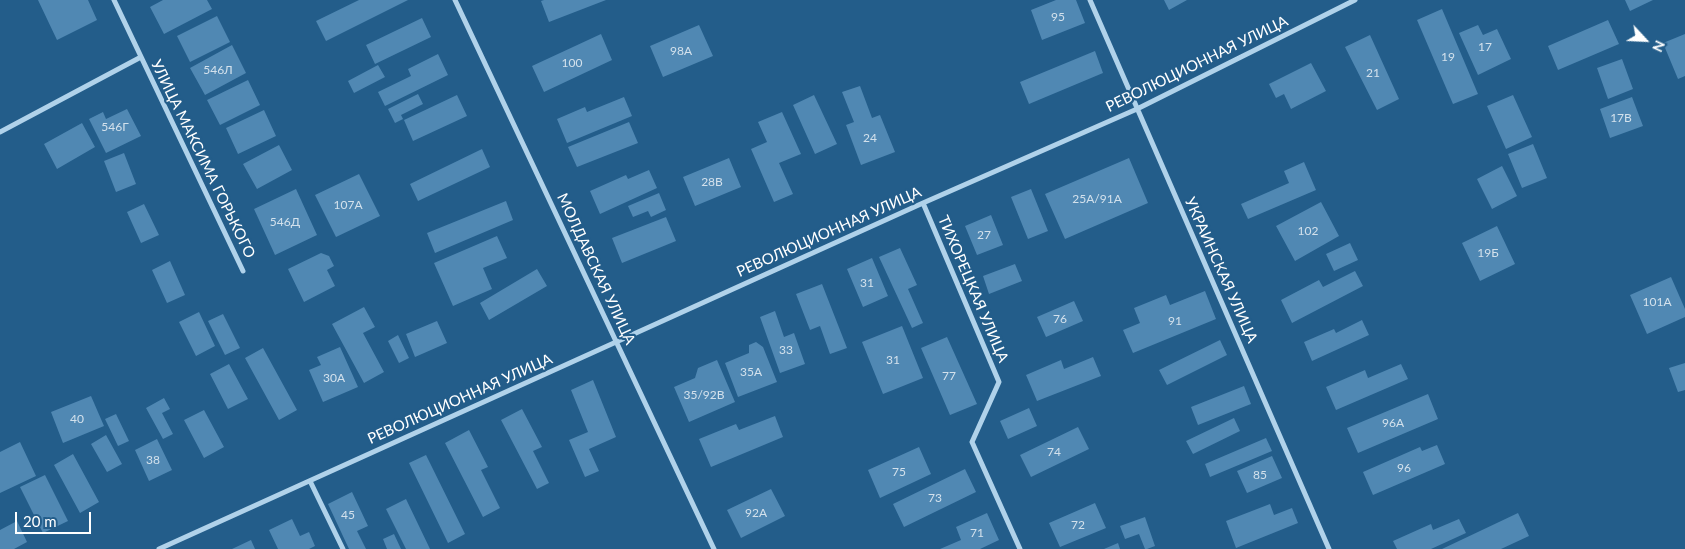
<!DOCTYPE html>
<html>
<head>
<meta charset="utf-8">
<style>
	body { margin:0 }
	#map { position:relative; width:1685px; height:549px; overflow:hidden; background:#235d8a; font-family:Lato,sans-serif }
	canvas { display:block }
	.north { position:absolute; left:1620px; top:15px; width:50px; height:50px; -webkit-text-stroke:4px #235d8a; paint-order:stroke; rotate:115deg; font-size:14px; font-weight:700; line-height:20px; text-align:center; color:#fff }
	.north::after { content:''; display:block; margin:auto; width:18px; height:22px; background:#fff; clip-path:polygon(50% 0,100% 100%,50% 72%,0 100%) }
	.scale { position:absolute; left:15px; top:512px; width:76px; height:22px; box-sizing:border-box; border:2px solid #fff; border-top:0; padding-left:6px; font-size:15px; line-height:18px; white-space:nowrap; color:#fff; -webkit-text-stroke:4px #235d8a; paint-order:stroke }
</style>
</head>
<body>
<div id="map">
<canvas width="1685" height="549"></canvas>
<div class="north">N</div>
<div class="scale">20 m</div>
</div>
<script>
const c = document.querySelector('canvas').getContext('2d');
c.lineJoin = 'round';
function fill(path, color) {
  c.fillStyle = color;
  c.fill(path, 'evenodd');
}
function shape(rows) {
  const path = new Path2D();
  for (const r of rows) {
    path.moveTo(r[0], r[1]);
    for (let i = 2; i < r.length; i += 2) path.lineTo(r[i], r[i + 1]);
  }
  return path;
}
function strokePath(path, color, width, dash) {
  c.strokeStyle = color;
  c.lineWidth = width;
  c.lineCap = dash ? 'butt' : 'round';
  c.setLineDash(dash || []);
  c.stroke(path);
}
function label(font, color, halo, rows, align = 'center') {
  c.font = font + ' Lato,sans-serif';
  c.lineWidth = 4.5;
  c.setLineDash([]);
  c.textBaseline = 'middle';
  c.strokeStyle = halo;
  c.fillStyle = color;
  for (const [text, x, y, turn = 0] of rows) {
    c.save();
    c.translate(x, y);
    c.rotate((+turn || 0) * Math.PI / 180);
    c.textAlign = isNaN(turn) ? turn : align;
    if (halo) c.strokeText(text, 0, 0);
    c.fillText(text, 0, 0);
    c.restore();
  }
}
const building = shape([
	[38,0,88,0,97,20,57,40],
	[163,0,207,0,212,9,164,34,150,7],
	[359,0,408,0,326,41,316,21],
	[544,0,606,0,549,22,541,1],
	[1056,0,1076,0,1085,23,1042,40,1031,10],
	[1164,0,1187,0,1169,10],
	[1625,0,1653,0,1630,11],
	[1442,9,1478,94,1453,104,1417,20],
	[217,16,230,42,190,62,177,36],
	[422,18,431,37,375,64,366,45],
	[1608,20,1619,44,1558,70,1548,46],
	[699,25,713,56,663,77,650,46],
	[1478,25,1483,35,1497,29,1511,59,1478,75,1459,33],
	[601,34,612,60,544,92,532,66],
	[1685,34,1685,76,1678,79,1663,43],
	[1370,35,1399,99,1377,110,1345,47],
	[232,45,246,73,205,95,190,68],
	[1095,51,1103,73,1029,104,1020,82],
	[438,54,448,75,385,106,378,92,411,76,408,69],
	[1622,59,1633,89,1608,99,1597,68],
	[1311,63,1326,91,1291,109,1284,94,1276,98,1269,84],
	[378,65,385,77,354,93,348,81],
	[248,80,260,105,220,125,207,100],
	[860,86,872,118,880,115,895,152,861,165,846,125,854,122,842,92],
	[418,94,423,104,401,115,403,119,395,123,388,109],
	[457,95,467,116,413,141,404,120],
	[814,95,837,144,815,154,793,105],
	[1513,95,1532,137,1506,149,1487,106],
	[624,97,632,116,567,143,557,119,585,107,587,112],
	[1632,97,1643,126,1610,138,1600,109],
	[127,109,141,136,106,153,89,119,103,112,106,119],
	[264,110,276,136,238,154,226,128],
	[782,112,801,154,779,163,793,194,774,202,751,149,767,142,758,122],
	[629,122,638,143,577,167,568,147],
	[82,123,95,147,57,169,44,144],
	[1533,144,1547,178,1522,188,1508,154],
	[279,145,292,170,257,189,243,164],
	[482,149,490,167,418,201,410,184],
	[124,153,136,184,116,192,104,161],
	[729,158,741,187,695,206,683,177],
	[1129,158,1148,203,1065,239,1045,194],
	[1304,162,1316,190,1248,219,1241,204,1289,183,1284,171],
	[1502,166,1517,196,1492,209,1477,179],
	[649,170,657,188,600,214,590,191,626,175,628,179],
	[359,174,380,216,336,237,315,195],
	[296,189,317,235,275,255,254,209],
	[1031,189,1048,231,1028,239,1011,197],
	[659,193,666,210,651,217,648,211,633,217,628,206],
	[506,201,513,220,435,253,427,233],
	[1321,202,1339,236,1295,261,1276,226],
	[144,204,159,235,141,243,127,212],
	[991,215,1003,245,977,255,965,226],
	[666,217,676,241,622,263,612,238],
	[1497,226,1515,264,1480,281,1462,243],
	[497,236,507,258,483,268,492,289,453,306,434,263],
	[1350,243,1358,260,1334,271,1326,254],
	[900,248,917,285,908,289,923,323,912,328,879,257],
	[321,253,329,256,334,266,327,270,335,286,304,302,288,269],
	[872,258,888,296,863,307,847,269],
	[170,261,185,295,167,303,152,270],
	[1015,264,1022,281,989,294,983,276],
	[537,269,547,286,489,320,480,303],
	[1355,271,1363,286,1292,323,1281,300,1319,280,1323,287],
	[1671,277,1685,309,1685,317,1647,334,1630,295],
	[822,284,847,348,830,354,820,326,810,330,796,294],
	[1205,291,1216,319,1133,353,1123,330,1140,323,1134,308,1166,295,1170,305],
	[1074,301,1083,321,1046,337,1037,317],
	[364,307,375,327,363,333,384,372,364,383,332,324],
	[775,311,784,337,794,333,805,364,780,373,760,317],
	[199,312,215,346,196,356,179,322],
	[223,314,240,348,225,355,208,321],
	[1362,320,1369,335,1312,361,1304,342,1334,329,1336,333],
	[437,321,447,343,415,357,406,334],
	[902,326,923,378,883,394,862,342],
	[398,335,409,358,399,363,388,341],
	[947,337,977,404,950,415,921,348],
	[1220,340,1227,355,1167,385,1159,370],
	[756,342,763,347,777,382,738,397,725,363,749,353,749,345],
	[340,347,358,387,323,402,309,370,321,365,317,357],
	[263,348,297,410,279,420,245,358],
	[1093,357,1101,376,1037,401,1026,375,1061,360,1064,369],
	[717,360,735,402,689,422,674,387,695,378,698,368],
	[1685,363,1685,390,1678,392,1669,368],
	[229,364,248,399,228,409,210,374],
	[1401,364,1408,379,1336,410,1326,387,1365,370,1368,378],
	[593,380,616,437,589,449,599,471,585,477,569,440,588,432,571,390],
	[1244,386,1251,404,1198,425,1191,407],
	[1428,394,1438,419,1358,453,1347,428],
	[91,396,104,426,63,443,51,412],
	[164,398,170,409,162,413,173,434,163,439,146,408],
	[1029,408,1037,426,1008,439,1000,421],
	[522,409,542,447,533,451,549,483,537,489,501,420],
	[204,410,224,447,204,458,184,420],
	[116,414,129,441,118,446,105,419],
	[775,416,783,437,711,467,699,439,736,424,739,430],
	[1234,418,1240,431,1193,454,1186,441],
	[1078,427,1089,449,1031,477,1020,455],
	[469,430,488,467,481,470,500,508,483,517,445,443],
	[106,435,122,464,107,472,91,444],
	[1266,438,1272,451,1210,477,1205,464],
	[157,439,172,470,149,481,135,450],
	[20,442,36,476,0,493,0,452],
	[1437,445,1445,464,1373,495,1363,472,1420,447,1422,451],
	[919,447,931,474,880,498,868,470],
	[73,454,99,502,80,513,54,465],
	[426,455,465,534,448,543,409,463],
	[1272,456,1282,478,1247,493,1237,471],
	[965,469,976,492,904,527,893,504],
	[45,475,68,521,43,533,20,487],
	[771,489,785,516,741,538,727,510],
	[352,492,368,526,357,531,366,549,349,549,328,504],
	[406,499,430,549,406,549,386,509],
	[1095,503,1106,528,1060,547,1049,523],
	[1270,504,1274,515,1292,508,1298,523,1236,548,1226,521],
	[987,513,999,540,980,549,940,549,961,540,956,527],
	[1518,513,1529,536,1501,549,1442,549],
	[1145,517,1155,546,1147,549,1145,549,1139,534,1125,539,1120,526],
	[292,519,300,536,309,532,315,546,309,549,278,549,269,530],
	[1459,519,1466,533,1431,549,1397,549,1393,541,1431,524,1433,530],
	[17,521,27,542,14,549,0,549,0,530],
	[394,534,401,549,387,549,383,539],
	[251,540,255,549,232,549],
	[1118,543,1120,549,1104,549]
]);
const street = shape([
	[114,0,243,271],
	[455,0,714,549],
	[1090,0,1329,549],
	[0,132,141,57],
	[923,203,999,382,972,442,1020,549],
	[310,481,343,549],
	[159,549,923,203,1137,109,1355,0]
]);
const numberNames = [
	["95",1058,17],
	["17",1485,47],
	["98А",681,51],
	["19",1448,57],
	["100",572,63],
	["546Л",218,70],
	["21",1373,73],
	["17В",1621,118],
	["546Г",115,127],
	["24",870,138],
	["28В",712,182],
	["25А/91А",1097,199],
	["107А",348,205],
	["546Д",285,222],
	["102",1308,231],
	["27",984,235],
	["19Б",1488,253],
	["31",867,283],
	["101А",1657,302],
	["76",1060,319],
	["91",1175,321],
	["33",786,350],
	["31",893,360],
	["35А",751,372],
	["77",949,376],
	["30А",334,378],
	["35/92В",704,395],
	["40",77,419],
	["96А",1393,423],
	["74",1054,452],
	["38",153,460],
	["96",1404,468],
	["75",899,472],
	["85",1260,475],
	["73",935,498],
	["92А",756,513],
	["45",348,515],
	["72",1078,525],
	["71",977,533]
];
const streetNames = [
	["РЕВОЛЮЦИОННАЯ УЛИЦА",1197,64,-26],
	["УЛИЦА МАКСИМА ГОРЬКОГО",203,159,64],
	["РЕВОЛЮЦИОННАЯ УЛИЦА",829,232,-24],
	["МОЛДАВСКАЯ УЛИЦА",596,269,65],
	["УКРАИНСКАЯ УЛИЦА",1221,270,66],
	["ТИХОРЕЦКАЯ УЛИЦА",973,289,67],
	["РЕВОЛЮЦИОННАЯ УЛИЦА",460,399,-24]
];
fill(building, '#5088b3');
strokePath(street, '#b0d2ea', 5);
label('12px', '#d3e1ec', null, numberNames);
label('15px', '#fff', '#235d8a', streetNames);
</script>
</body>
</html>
